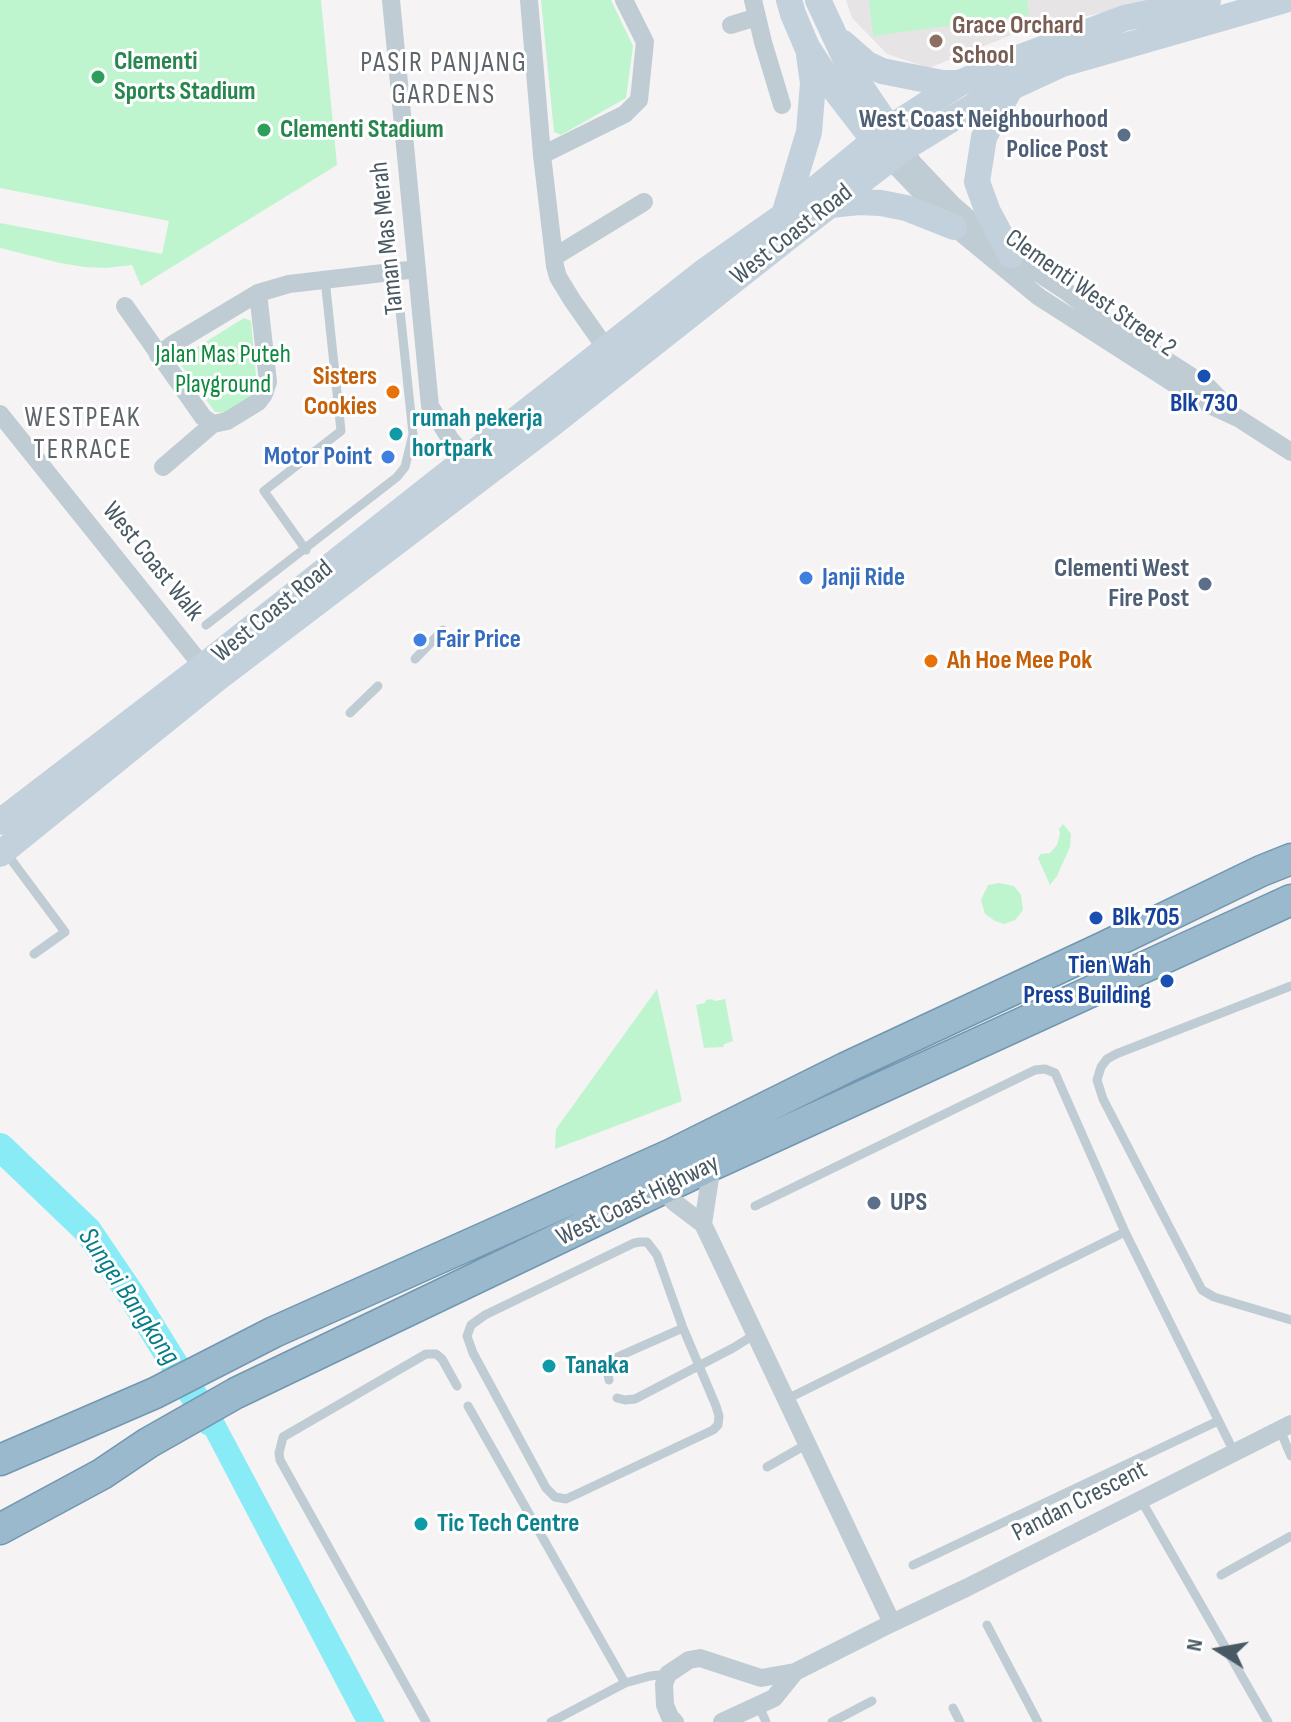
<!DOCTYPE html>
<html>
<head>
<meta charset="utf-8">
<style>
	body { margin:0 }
	#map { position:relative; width:1291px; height:1722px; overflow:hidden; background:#f5f3f3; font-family:"Sofia Sans Condensed",sans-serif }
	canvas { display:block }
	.north { position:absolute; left:1179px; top:1610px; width:80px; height:80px; -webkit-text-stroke:6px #fff; paint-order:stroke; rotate:281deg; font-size:22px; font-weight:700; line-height:32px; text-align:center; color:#485963 }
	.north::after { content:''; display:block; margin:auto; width:28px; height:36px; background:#485963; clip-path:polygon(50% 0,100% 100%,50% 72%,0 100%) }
</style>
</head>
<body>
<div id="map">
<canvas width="1291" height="1722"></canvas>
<div class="north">N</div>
</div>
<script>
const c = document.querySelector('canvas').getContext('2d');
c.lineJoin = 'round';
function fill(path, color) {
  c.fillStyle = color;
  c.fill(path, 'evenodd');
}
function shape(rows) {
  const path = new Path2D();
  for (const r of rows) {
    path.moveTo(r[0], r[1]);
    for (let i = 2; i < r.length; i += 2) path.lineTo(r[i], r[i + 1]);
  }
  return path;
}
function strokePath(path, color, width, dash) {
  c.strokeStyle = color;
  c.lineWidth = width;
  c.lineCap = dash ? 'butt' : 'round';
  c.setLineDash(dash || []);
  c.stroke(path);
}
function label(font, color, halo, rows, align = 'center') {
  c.font = font + ' "Sofia Sans Condensed",sans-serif';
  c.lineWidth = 6;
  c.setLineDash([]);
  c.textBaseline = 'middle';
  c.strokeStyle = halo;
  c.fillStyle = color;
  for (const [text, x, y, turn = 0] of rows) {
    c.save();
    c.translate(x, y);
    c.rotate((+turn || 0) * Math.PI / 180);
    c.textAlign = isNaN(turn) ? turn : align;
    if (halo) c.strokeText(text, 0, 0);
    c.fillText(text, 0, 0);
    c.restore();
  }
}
const education = shape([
	[846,0,1148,0,1148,4,1031,27,929,68,887,54,852,18]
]);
const green = shape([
	[0,0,321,0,337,165,141,286,132,265,105,268,84,267,60,263,0,248,0,223,162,254,169,221,0,188],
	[541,0,611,0,633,46,626,98,561,135,554,132],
	[869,0,1027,0,1029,15,873,36],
	[244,318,251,321,257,386,254,395,226,413,215,412,181,365,183,356],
	[1063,824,1071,834,1070,847,1057,876,1050,885,1038,858,1041,854,1050,853,1057,845,1060,834,1059,829],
	[999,883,1014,886,1021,895,1023,910,1015,920,1004,924,995,921,985,914,981,900,988,885],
	[657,989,682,1101,555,1149,556,1129],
	[712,999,715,1001,725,999,733,1041,724,1044,723,1047,704,1048,696,1005,705,1003,706,1000]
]);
const water = shape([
	[223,1418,385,1722,356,1722,200,1424]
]);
const river = shape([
	[0,1147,88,1231,132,1296,210,1422]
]);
const service = shape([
	[306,550,264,491,341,431,325,279],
	[206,625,397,477,405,467,413,434,396,272],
	[415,659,443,630],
	[350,713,378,686],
	[7,854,65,932,34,954],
	[1291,986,1116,1054,1107,1059,1101,1067,1097,1080,1103,1099,1202,1290,1214,1297,1291,1320],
	[755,1206,1035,1070,1045,1069,1055,1073,1125,1232,1234,1452],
	[640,1242,647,1242,657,1255,683,1328,716,1406,719,1416,718,1425,713,1430,579,1493,566,1499,555,1497,546,1488,473,1353,467,1336,471,1325,485,1315,634,1243,640,1242],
	[609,1380,607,1369,615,1358,683,1328],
	[617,1398,625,1400,635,1399,733,1348,754,1335],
	[785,1400,1125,1232],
	[468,1406,625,1683],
	[1280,1430,1291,1456],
	[767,1467,807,1444],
	[1141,1500,1268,1722],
	[913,1565,1218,1421],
	[1221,1575,1291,1536],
	[987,1625,1038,1722],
	[759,1706,766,1722],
	[953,1708,960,1722],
	[426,1722,280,1460,279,1453,283,1437,426,1354,436,1354,442,1359,457,1386],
	[551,1722,625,1683,650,1676,668,1674],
	[832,1722,872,1701]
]);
const minor = shape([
	[391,0,430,406,450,439,467,460],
	[529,0,542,155,555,266,558,277,572,300,612,357],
	[753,0,763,42,782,105],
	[731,25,757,17],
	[903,149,914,164,952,204,1011,255,1067,292,1108,323,1208,387,1231,411],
	[542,155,625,114,639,100,645,42,624,0],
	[890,160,954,227,1039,297,1201,401,1238,418,1291,452],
	[554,257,644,202],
	[125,306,203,417,213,424],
	[158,355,173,344,258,293,289,284,417,269],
	[0,414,208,673],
	[163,467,213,424,227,421,258,402,264,394,268,382,258,293],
	[662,1189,674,1202,703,1224,892,1623],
	[703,1224,712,1165],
	[675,1722,670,1717,665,1705,664,1684,668,1674,689,1660,700,1658,761,1678,795,1672,892,1623,966,1588,1291,1424],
	[722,1722,774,1698,795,1672]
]);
const secondary = shape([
	[789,0,793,14,807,47,835,90,883,152],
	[818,0,853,75,899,143],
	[843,43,867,64,882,71,942,83,960,83],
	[1011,87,984,137,977,182,988,212,1011,255],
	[830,205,859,202,881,203,906,208,954,227],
	[784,215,809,132,813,83,809,55],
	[0,822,211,660,706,270,784,215,888,129,960,83,1005,63,1125,18,1208,0],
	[0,854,218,678,552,424,795,232,903,149,980,102,1062,64,1285,0]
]);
const trunk = shape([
	[0,1460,155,1393,274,1332,672,1154,845,1068,1102,948,1261,871,1291,859],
	[0,1529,102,1474,148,1443,236,1393,712,1165,1291,900]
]);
const markers = [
	[936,41,8,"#8d6e63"],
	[98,77,8,"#2e9e5b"],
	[264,130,8,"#2e9e5b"],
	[1124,135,8,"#5c6f8a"],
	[1204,376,8,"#1a4fb4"],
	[393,392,8,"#e8710a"],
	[396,434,8,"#0f9aa8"],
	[388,457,8,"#3f7fe0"],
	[806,578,8,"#3f7fe0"],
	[1205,584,8,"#5c6f8a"],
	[420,640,8,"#3f7fe0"],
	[931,661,8,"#e8710a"],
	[1096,918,8,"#1a4fb4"],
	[1167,981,8,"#1a4fb4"],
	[874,1203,8,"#5c6f8a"],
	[549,1366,8,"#0f9aa8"],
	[421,1524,8,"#0f9aa8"]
];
const educationNames = [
	["Grace Orchard",952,26],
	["School",952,56]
];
const leisureNames = [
	["Clementi",114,62],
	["Sports Stadium",114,92],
	["Clementi Stadium",280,130]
];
const serviceNames = [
	["West Coast Neighbourhood",1108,120],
	["Police Post",1108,150],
	["Clementi West",1189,569],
	["Fire Post",1189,599],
	["UPS",890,1203,"left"]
];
const streetNames = [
	["West Coast Road",792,235,-38],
	["Taman Mas Merah",388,238,-96],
	["Clementi West Street 2",1090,294,35],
	["West Coast Walk",152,562,51],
	["West Coast Road",273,612,-39],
	["West Coast Highway",638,1201,-26],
	["Pandan Crescent",1080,1502,-27]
];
const parkNames = [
	["Jalan Mas Puteh",223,355],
	["Playground",223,385]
];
const foodNames = [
	["Sisters",377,377],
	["Cookies",377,407],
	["Ah Hoe Mee Pok",947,661,"left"]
];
const transitNames = [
	["Blk 730",1204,404],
	["Blk 705",1112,918,"left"],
	["Tien Wah",1151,966,"right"],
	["Press Building",1151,996,"right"]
];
const cultureNames = [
	["rumah pekerja",412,419],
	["hortpark",412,449],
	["Tanaka",565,1366],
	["Tic Tech Centre",437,1524]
];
const shopNames = [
	["Motor Point",372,457,"right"],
	["Janji Ride",822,578],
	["Fair Price",436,640]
];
const neighbourhoodNames = [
	["PASIR PANJANG",444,64],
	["GARDENS",444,96],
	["WESTPEAK",83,419],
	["TERRACE",83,451]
];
const waterNames = [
	["Sungei Bangkong",128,1297,56]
];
fill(education, '#e6e4e5');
fill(green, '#bff5ce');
fill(water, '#88ebf6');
strokePath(river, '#88ebf6', 28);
strokePath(trunk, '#7197b2', 33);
strokePath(service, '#bfccd3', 9);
strokePath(minor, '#bfccd3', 18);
strokePath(secondary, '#c2d1db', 26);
strokePath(trunk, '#9bb9cc', 30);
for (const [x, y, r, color] of markers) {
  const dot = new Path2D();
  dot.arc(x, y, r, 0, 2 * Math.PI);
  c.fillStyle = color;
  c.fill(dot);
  strokePath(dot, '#fff', 3);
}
label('bold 26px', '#785e54', '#fff', educationNames, 'left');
label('bold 26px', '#27864d', '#fff', leisureNames, 'left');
label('bold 26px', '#4e5e75', '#fff', serviceNames, 'right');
label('26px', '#485963', '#fff', streetNames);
label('26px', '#0e893e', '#fff', parkNames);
label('bold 26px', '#c56008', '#fff', foodNames, 'right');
label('bold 26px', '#164399', '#fff', transitNames);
label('bold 26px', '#0d838f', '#fff', cultureNames, 'left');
label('bold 26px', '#366cbe', '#fff', shopNames, 'left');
c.letterSpacing = '2px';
label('28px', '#5e6469', '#fff', neighbourhoodNames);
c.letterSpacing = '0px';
label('italic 28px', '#057d8a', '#fff', waterNames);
</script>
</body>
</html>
